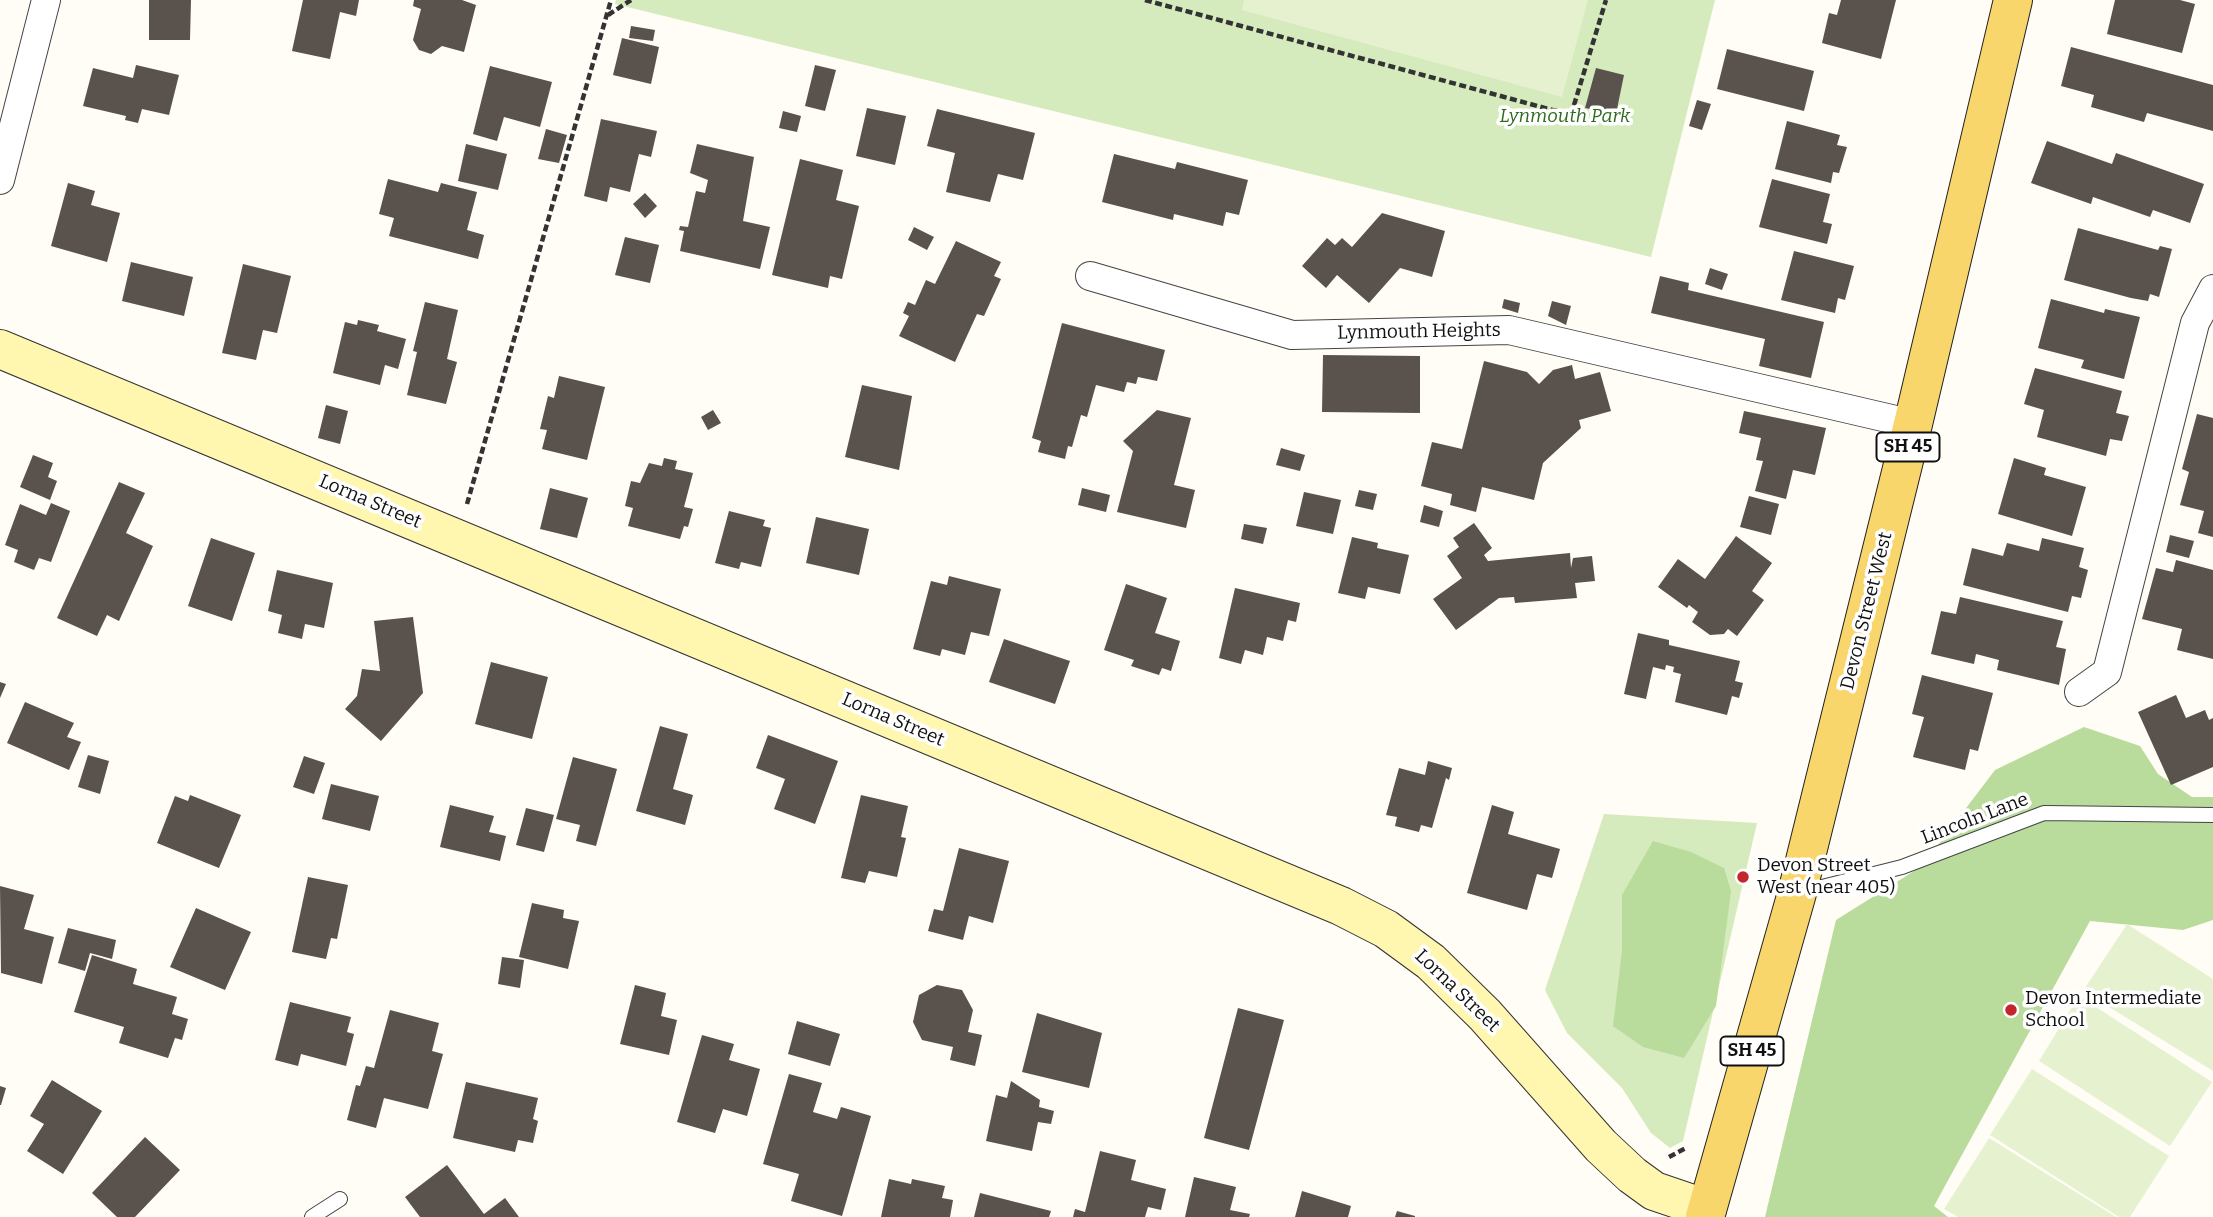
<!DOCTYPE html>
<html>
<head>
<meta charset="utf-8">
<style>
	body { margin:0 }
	canvas { display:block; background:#fffdf5 }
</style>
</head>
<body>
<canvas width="2213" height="1217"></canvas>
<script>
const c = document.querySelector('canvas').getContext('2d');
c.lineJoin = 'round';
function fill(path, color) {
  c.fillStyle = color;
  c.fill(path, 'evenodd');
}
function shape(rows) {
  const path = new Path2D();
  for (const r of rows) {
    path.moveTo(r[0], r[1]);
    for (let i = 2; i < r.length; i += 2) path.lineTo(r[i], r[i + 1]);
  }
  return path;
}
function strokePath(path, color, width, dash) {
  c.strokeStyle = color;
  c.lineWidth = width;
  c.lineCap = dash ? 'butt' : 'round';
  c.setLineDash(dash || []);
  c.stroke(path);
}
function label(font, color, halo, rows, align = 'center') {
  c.font = font + ' Bitter,serif';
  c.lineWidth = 7;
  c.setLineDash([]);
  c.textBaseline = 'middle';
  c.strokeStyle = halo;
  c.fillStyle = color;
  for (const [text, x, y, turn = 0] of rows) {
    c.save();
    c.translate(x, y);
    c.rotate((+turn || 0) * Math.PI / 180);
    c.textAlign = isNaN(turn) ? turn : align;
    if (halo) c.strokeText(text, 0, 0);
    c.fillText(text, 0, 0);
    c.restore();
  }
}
const green = shape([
	[616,0,1715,0,1651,257,615,4],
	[1604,814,1757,823,1683,1141,1670,1148,1651,1133,1622,1088,1567,1033,1545,990]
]);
const forest = shape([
	[2084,727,2140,746,2158,774,2192,797,2213,797,2213,920,2183,930,2090,921,1934,1206,1948,1217,1765,1217,1836,920,1922,866,1995,770],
	[1653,841,1691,852,1724,868,1731,891,1716,1006,1684,1058,1643,1047,1613,1026,1622,951,1622,895]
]);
const pitch = shape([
	[1244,0,1588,0,1562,97,1242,10],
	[2127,924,2213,979,2213,1071,2083,991],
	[2079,996,2212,1082,2170,1146,2039,1061],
	[2032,1069,2169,1156,2130,1217,2119,1217,1990,1135],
	[1989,1138,2116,1217,1958,1217,1944,1209]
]);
const building = shape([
	[149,0,191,0,190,40,149,40],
	[303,0,359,0,356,16,340,12,330,59,292,51],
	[414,0,462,0,476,5,464,52,442,46,431,54,419,50,413,40,421,9,413,6],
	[1841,0,1896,0,1881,59,1822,43,1829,13,1837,15],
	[2115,0,2180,0,2195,4,2182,53,2107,34],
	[631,26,655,30,653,41,629,38],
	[622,38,659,47,651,84,613,75],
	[2071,47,2213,85,2213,131,2147,113,2144,122,2091,107,2094,95,2061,86],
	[1727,49,1814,71,1804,111,1717,89],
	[136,65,179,75,169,115,142,109,138,123,125,120,126,116,83,106,93,68,133,78],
	[815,65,836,70,825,111,805,106],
	[490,66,552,82,540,127,504,117,497,141,473,134],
	[1596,68,1624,75,1616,114,1585,108],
	[1697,100,1711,104,1702,130,1689,126],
	[867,108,906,116,895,165,856,156],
	[937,109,1035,133,1023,180,998,174,990,202,946,192,955,153,927,146],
	[783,111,801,116,797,132,779,128],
	[601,119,657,131,651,157,639,154,630,192,610,187,607,202,584,196],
	[1787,121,1840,135,1837,145,1847,147,1839,173,1833,172,1831,183,1775,169],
	[546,129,567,135,559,163,538,159],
	[2047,141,2112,164,2116,153,2204,184,2190,223,2153,210,2150,217,2093,197,2091,204,2031,183],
	[466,144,507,154,498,190,458,181],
	[697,144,754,157,743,221,770,227,760,269,680,251,684,231,679,230,680,226,688,227,696,191,705,193,708,180,690,173],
	[1114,154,1175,169,1177,162,1248,180,1239,215,1226,212,1223,226,1174,214,1173,220,1102,202],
	[800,159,843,170,836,200,859,206,842,279,830,276,828,288,772,275],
	[388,179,438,192,441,183,477,192,467,230,484,235,478,259,389,236,394,218,379,214],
	[1772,179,1830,194,1823,222,1832,224,1827,244,1759,227],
	[68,183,95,191,91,205,120,213,107,262,51,246],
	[645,193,657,206,645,218,633,204],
	[1382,213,1445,231,1432,277,1400,268,1369,303,1337,275,1326,288,1302,266,1327,238,1335,245,1342,238,1352,247],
	[914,227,934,237,927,250,908,240],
	[2078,228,2158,250,2160,246,2172,249,2159,297,2150,294,2148,301,2131,298,2064,280],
	[625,237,659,245,650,283,615,275],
	[956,241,1001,262,994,276,1001,279,984,316,977,314,955,362,899,336,909,316,903,313,908,302,915,305,926,280,935,284],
	[1794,251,1854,266,1845,300,1838,298,1835,313,1781,300],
	[131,262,193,277,184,316,122,301],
	[243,264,291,276,277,333,263,330,256,360,222,353],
	[1710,268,1728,274,1722,290,1705,284],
	[1660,276,1689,283,1688,290,1824,322,1811,378,1759,366,1765,339,1651,313],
	[1504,299,1520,303,1518,313,1502,308],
	[2051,299,2104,313,2105,309,2140,317,2124,379,2081,368,2084,360,2038,348],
	[1552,301,1571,306,1566,325,1548,316],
	[425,302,458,310,447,359,457,362,446,404,407,395,417,352,413,351],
	[358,320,379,325,377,331,406,339,398,369,385,365,380,385,333,373,345,322,357,325],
	[1062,323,1165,350,1157,381,1138,377,1136,384,1127,382,1124,392,1096,385,1087,417,1081,415,1072,447,1068,446,1065,459,1038,452,1041,441,1032,438],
	[1323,355,1420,356,1420,413,1322,412],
	[1484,361,1527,372,1539,384,1553,370,1572,365,1575,379,1600,372,1611,411,1579,420,1581,428,1543,463,1534,500,1482,487,1476,512,1450,505,1452,494,1421,486,1432,442,1462,449],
	[2035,368,2122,391,2116,413,2129,416,2122,441,2110,439,2106,456,2037,437,2044,410,2024,404],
	[559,376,605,387,587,460,542,449,547,430,540,429,548,396,554,398],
	[862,385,912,396,899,470,845,457],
	[326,405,348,411,340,444,318,438],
	[713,410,721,423,708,430,701,417],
	[1157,410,1191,418,1174,485,1195,490,1186,528,1117,512,1133,451,1123,441],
	[1744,411,1826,428,1815,475,1793,470,1786,499,1755,491,1763,461,1756,460,1761,438,1739,433],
	[2197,414,2213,418,2213,537,2198,533,2204,511,2180,505,2189,472,2182,469],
	[1281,448,1305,455,1300,471,1276,465],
	[33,455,53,463,48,477,57,481,50,500,20,487],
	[664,458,677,461,675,469,693,473,684,507,693,509,688,527,684,526,680,539,628,526,633,508,625,506,631,481,640,483,649,463,662,466],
	[2014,458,2046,468,2044,475,2086,487,2072,536,1998,514],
	[119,482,145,493,126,533,153,546,119,621,107,615,97,636,57,618],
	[550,488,588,498,577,538,540,529],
	[1082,488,1110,495,1106,512,1078,505],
	[1359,490,1377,494,1373,510,1355,506],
	[1304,492,1341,500,1333,534,1296,526],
	[1749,496,1779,504,1771,535,1740,527],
	[51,503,70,511,51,562,39,558,34,570,14,562,18,550,5,545,20,504,46,515],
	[1424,505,1443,511,1439,527,1420,522],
	[729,511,765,520,763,526,771,528,761,567,741,562,739,569,715,563],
	[816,517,869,529,859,575,806,563],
	[1474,523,1492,548,1484,555,1488,561,1570,553,1571,568,1573,558,1592,556,1595,581,1575,583,1577,598,1515,603,1514,597,1499,598,1456,630,1433,599,1462,578,1447,556,1459,547,1453,538],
	[1244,524,1267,528,1263,544,1241,539],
	[2170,535,2194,541,2189,558,2166,552],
	[1736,536,1772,563,1752,591,1764,600,1737,636,1728,629,1724,634,1710,635,1692,622,1698,612,1689,605,1687,608,1658,587,1678,559,1705,579],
	[1352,537,1378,543,1377,548,1409,555,1400,594,1368,587,1365,599,1338,593],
	[211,538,255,553,232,621,188,606],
	[2042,538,2084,548,2079,567,2088,570,2081,598,2072,596,2068,612,1963,585,1972,548,2003,556,2007,543,2039,551],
	[2176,560,2213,570,2213,659,2177,650,2182,629,2142,619,2156,568,2173,572],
	[277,570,333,583,324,628,305,624,302,639,278,633,282,615,268,611],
	[949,576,1001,589,989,636,971,632,965,655,942,649,940,656,913,649,931,581,947,585],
	[1126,584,1167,598,1155,633,1180,641,1171,671,1162,668,1159,675,1131,666,1134,660,1104,650],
	[1235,588,1300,603,1296,622,1288,620,1283,641,1267,637,1263,655,1245,650,1241,664,1219,658],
	[1960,597,2063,621,2056,647,2066,649,2059,685,1997,670,1999,660,1976,654,1974,664,1931,654,1941,611,1956,614],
	[413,617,423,693,381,741,345,709,357,696,362,669,380,671,374,621],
	[1638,633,1669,640,1669,645,1740,661,1735,681,1743,683,1739,698,1732,696,1727,715,1675,702,1681,674,1673,672,1674,667,1666,665,1665,670,1653,667,1646,699,1624,694],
	[1004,639,1070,661,1055,704,989,682],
	[491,662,548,677,532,739,475,724],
	[1922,675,1993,693,1978,751,1970,749,1965,770,1913,757,1924,717,1912,714],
	[0,682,6,684,0,698],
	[2176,695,2186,718,2205,710,2209,720,2213,718,2213,767,2171,785,2138,712],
	[25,702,74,723,67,737,81,742,69,770,7,743],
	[660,726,688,734,673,789,693,795,685,825,636,811],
	[768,735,838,761,815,824,774,809,785,779,756,768],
	[88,755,109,761,100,794,78,787],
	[304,756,325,763,314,794,293,787],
	[573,757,617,769,596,846,576,841,580,825,556,819],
	[1428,761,1452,768,1449,780,1446,778,1432,828,1421,825,1419,832,1395,826,1397,817,1386,815,1399,768,1425,775],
	[331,784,379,796,370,831,322,819],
	[190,795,241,815,219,868,157,843,175,796,188,801],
	[861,795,908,806,901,837,906,838,897,877,869,871,865,883,841,878],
	[450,805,494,816,489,832,506,836,500,861,440,847],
	[1492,805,1514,812,1508,834,1560,849,1552,878,1537,874,1527,910,1467,893],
	[526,808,554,815,544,852,516,845],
	[959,848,1009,861,993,923,969,916,963,940,928,931,934,909,943,911],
	[308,877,348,885,337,939,331,938,326,959,292,952],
	[0,886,34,895,24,929,54,937,42,984,1,973],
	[532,903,564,910,563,918,579,921,568,969,519,957],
	[196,908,251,932,225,990,170,967],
	[68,928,116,940,112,959,90,953,85,971,58,963],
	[92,955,137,969,133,984,177,997,172,1014,188,1019,182,1040,175,1038,168,1058,119,1043,124,1027,74,1012],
	[502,957,524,960,520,988,498,984],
	[635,985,666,993,661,1016,677,1020,669,1055,620,1044],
	[937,985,962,990,973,1010,968,1032,982,1035,975,1066,950,1060,953,1047,922,1040,913,1022,919,995],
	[290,1002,351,1017,347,1032,354,1034,346,1066,301,1054,298,1066,275,1060],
	[1238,1008,1284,1020,1249,1150,1204,1138],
	[390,1010,439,1023,432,1051,443,1054,428,1109,384,1098,376,1128,347,1120,356,1085,360,1086,366,1066,374,1068],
	[1037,1013,1102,1033,1089,1088,1022,1072],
	[797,1021,840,1034,830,1066,788,1054],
	[702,1035,734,1044,729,1060,760,1069,747,1116,723,1109,715,1133,677,1122],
	[789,1074,822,1083,813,1112,837,1119,841,1107,871,1116,842,1216,791,1201,799,1174,763,1164],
	[52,1080,102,1111,63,1174,27,1151,44,1124,30,1116],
	[1011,1081,1040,1100,1039,1107,1054,1111,1051,1124,1038,1122,1032,1151,986,1141,996,1095,1007,1098],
	[466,1082,538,1098,533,1119,538,1121,533,1143,518,1140,515,1152,453,1138],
	[0,1086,6,1088,1,1105,0,1105],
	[145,1137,180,1170,135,1217,117,1217,92,1193],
	[1100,1151,1136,1160,1131,1180,1166,1189,1161,1210,1148,1207,1145,1217,1073,1217,1075,1209,1085,1212],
	[447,1165,484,1214,505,1198,519,1217,420,1217,405,1197],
	[1194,1177,1236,1187,1230,1210,1250,1214,1249,1217,1185,1217],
	[889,1179,911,1184,912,1179,945,1186,942,1198,953,1200,950,1217,881,1217],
	[1302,1191,1351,1206,1348,1217,1295,1217],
	[980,1193,1051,1211,1049,1217,974,1217],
	[1397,1211,1415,1216,1415,1217,1395,1217]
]);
const path = shape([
	[1145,0,1571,115,1606,0],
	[608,15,631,0],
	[467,504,611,0],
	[1669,1157,1686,1148]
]);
const lane = shape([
	[1802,892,1902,867,2044,813,2213,815],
	[312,1217,340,1199]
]);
const street = shape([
	[0,180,46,0],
	[1090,276,1292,335,1509,330,1913,424],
	[2079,692,2107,672,2195,323,2213,289]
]);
const secondary = shape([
	[0,349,1341,906,1386,929,1431,962,1485,1015,1601,1146,1632,1175,1654,1191,1707,1209]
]);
const primary = shape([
	[1705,1217,1797,893,1913,424,2013,0]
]);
const markers = [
	[1743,877,7,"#c4262e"],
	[2011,1010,7,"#c4262e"]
];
const shields = [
	[1908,447,63],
	[1752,1051,63]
];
const shieldNames = [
	["SH 45",1908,447],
	["SH 45",1752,1051]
];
const parkNames = [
	["Lynmouth Park",1565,117]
];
const streetNames = [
	["Lynmouth Heights",1419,332,-1],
	["Lorna Street",370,502,23],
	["Devon Street West",1867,611,-76],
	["Lorna Street",893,720,23],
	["Lincoln Lane",1975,819,-21],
	["Lorna Street",1457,991,44]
];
const poiNames = [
	["Devon Street",1757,866],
	["West (near 405)",1757,888],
	["Devon Intermediate",2025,999],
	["School",2025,1021]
];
fill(green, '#d5ebbd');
fill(forest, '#b9dc9c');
fill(pitch, '#e6f2cf');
fill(building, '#5a524d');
strokePath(lane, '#444', 16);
strokePath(street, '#444', 30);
strokePath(secondary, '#333', 40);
strokePath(primary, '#222', 40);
strokePath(path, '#333', 4.5, [7, 3.5]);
strokePath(lane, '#fff', 14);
strokePath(street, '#fff', 28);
strokePath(secondary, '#fff6b0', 38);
strokePath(primary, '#f9d66b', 38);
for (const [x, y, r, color] of markers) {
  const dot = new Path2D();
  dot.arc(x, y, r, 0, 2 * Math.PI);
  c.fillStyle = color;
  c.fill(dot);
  strokePath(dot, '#fff', 2.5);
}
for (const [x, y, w] of shields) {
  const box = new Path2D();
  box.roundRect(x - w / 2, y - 14.5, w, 29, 5);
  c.fillStyle = '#fff';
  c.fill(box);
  strokePath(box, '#111', 2);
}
label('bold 18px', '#111', null, shieldNames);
label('italic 19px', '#2f6b1f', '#fff', parkNames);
label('19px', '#111', '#fff', streetNames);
label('19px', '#111', '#fff', poiNames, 'left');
</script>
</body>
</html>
